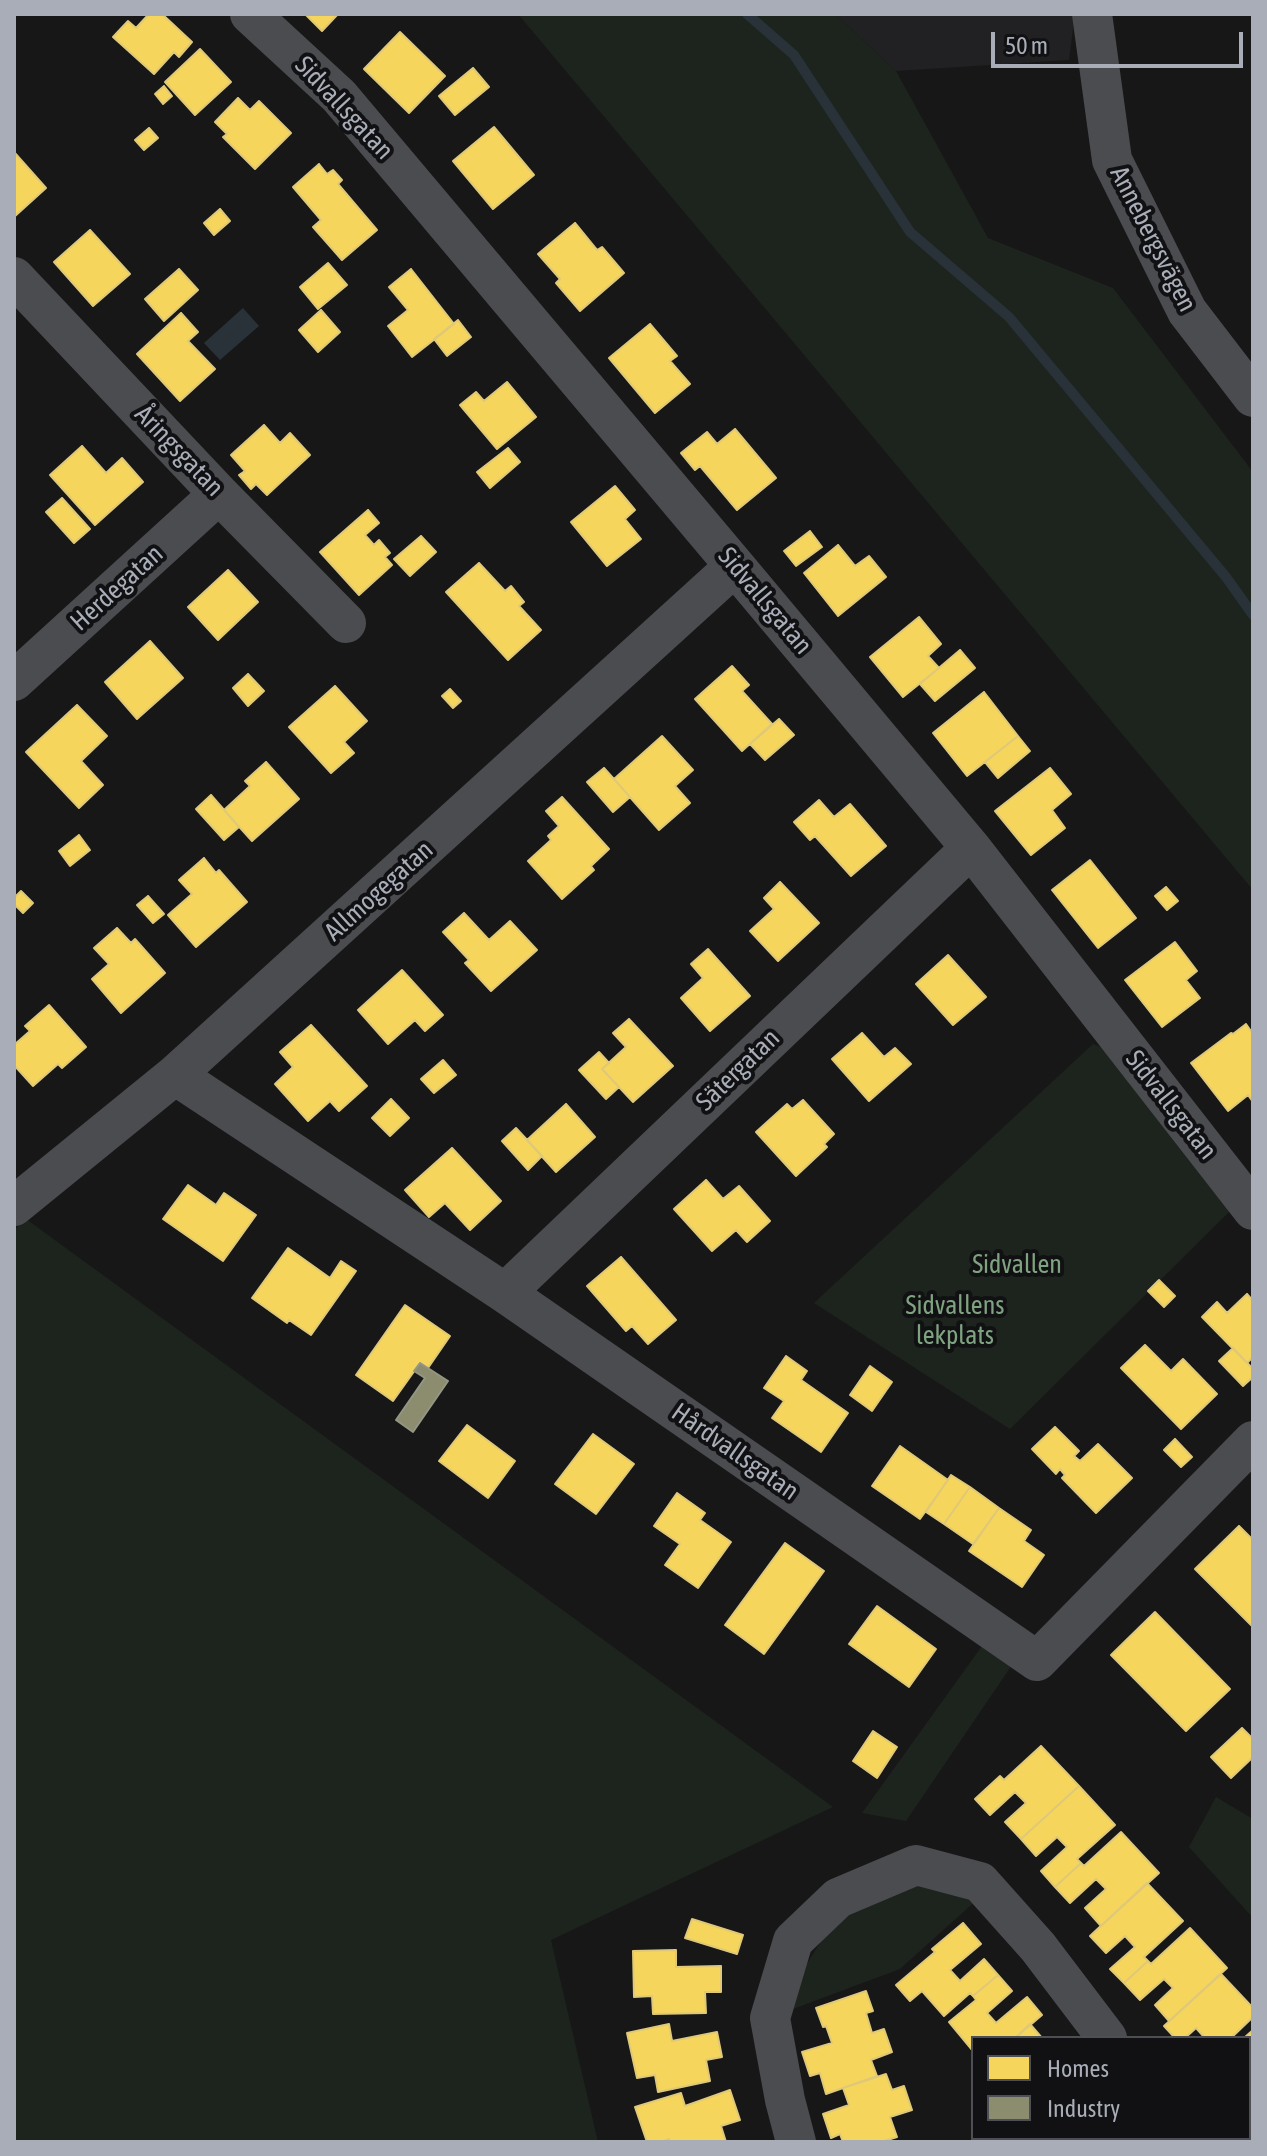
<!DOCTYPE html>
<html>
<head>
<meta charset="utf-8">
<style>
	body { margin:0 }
	#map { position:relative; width:1267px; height:2156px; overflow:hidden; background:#171717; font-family:"Asap Condensed",sans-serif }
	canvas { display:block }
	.frame { position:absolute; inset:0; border:16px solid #a8adb8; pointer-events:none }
	.legend { position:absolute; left:971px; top:2036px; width:280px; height:104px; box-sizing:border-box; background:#111113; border:2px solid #4d4f55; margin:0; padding:10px 14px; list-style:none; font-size:24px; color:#a8adb8 }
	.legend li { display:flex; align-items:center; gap:16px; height:40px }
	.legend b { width:40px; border:2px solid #4d4f55 }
	.scale { position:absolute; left:991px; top:32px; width:252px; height:36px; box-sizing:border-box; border:4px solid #a8adb8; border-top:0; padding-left:10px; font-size:24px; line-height:28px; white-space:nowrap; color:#a8adb8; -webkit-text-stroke:6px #111113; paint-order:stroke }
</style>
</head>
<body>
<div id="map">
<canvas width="1267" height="2156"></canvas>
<div class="frame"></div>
<ul class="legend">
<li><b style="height:22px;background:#f6d55c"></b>Homes</li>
<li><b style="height:22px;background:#8c8c6e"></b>Industry</li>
</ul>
<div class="scale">50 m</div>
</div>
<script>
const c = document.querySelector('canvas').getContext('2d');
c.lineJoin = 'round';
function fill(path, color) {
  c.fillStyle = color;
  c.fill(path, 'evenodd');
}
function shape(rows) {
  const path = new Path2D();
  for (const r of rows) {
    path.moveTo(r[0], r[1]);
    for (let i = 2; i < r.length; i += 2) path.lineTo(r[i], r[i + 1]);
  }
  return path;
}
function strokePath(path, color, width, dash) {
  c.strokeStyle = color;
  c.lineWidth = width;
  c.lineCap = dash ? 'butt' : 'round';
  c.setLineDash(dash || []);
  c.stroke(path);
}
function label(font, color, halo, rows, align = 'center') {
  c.font = font + ' "Asap Condensed",sans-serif';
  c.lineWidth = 8;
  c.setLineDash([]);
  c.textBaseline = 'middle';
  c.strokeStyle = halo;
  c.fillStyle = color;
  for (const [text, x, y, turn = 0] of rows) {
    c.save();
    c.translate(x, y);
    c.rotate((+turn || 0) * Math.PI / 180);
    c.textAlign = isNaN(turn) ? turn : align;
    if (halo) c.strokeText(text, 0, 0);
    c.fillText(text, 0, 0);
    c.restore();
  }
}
const built = shape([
	[835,14,1075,14,1069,60,896,71]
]);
const green = shape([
	[518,14,835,14,896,71,988,238,1113,288,1253,472,1253,890],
	[1093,1044,1101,1047,1232,1209,1010,1429,814,1303],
	[26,1219,833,1807,551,1940,598,2142,14,2142,14,1230],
	[982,1646,1012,1665,906,1821,862,1813],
	[1216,1797,1253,1819,1253,1918,1189,1847],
	[911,1884,979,1898,900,1969,793,2009,802,1972,821,1941,862,1901]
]);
const water = shape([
	[243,308,259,326,220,360,204,343]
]);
const homes = shape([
	[149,14,162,14,192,42,179,57,174,52,154,74,113,37,128,21,136,28,149,14],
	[305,14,338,14,322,31,305,14],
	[400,32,445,76,409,113,364,69,400,32],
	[200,49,231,82,195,115,165,82,200,49],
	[473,68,489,87,455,115,439,96,473,68],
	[164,86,172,96,163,104,155,94,164,86],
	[238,98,250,110,259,101,291,133,255,169,223,137,227,134,215,122,238,98],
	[494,127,534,175,493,209,453,161,494,127],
	[149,128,158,138,144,150,135,140,149,128],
	[14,152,46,188,14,217,14,152],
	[319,164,327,174,333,170,342,180,338,184,377,230,342,260,313,227,321,220,293,187,319,164],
	[220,209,230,221,214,235,204,223,220,209],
	[575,223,597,250,602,247,624,273,580,311,556,283,560,279,538,254,575,223],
	[90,230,130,274,93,306,54,262,90,230],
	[328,263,347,285,318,309,300,287,328,263],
	[179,269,198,290,164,321,145,299,179,269],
	[411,269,454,324,412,357,388,326,408,310,389,287,411,269],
	[321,310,340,332,318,352,299,330,321,310],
	[181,313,198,332,188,341,215,369,180,401,137,354,181,313],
	[458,320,471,337,447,356,434,339,458,320],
	[650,324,677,356,670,361,690,384,655,413,609,358,650,324],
	[507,382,536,417,497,449,460,405,476,392,484,401,507,382],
	[264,425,280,443,290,433,310,455,267,495,256,484,251,489,239,475,245,471,231,455,264,425],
	[735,429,776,478,737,510,700,466,695,470,681,453,707,432,717,444,735,429],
	[82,446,106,473,122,458,143,482,95,525,50,475,82,446],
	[508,448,520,462,490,488,477,472,508,448],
	[615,486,635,510,625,519,641,539,607,566,571,522,615,486],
	[62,498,90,529,74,543,46,512,62,498],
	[368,510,379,523,365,535,374,545,379,540,390,553,385,557,392,565,359,595,320,552,368,510],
	[810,531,822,547,796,566,784,551,810,531],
	[421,536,436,552,410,576,394,559,421,536],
	[838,545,855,566,869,556,886,577,838,616,804,573,838,545],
	[479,563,505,591,511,586,524,602,519,606,541,630,508,660,446,592,479,563],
	[228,570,258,602,218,640,188,607,228,570],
	[919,617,941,644,928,656,939,668,903,697,870,657,919,617],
	[150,641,183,678,137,719,105,682,150,641],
	[960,650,975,668,935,701,920,684,960,650],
	[732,666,749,685,742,691,772,724,742,751,695,699,732,666],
	[248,674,264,691,248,706,233,688,248,674],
	[335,686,367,721,344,742,354,753,331,773,289,727,335,686],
	[450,689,461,701,453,708,442,696,450,689],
	[984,692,1018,736,967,776,933,733,984,692],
	[77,705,107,736,81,761,103,785,79,808,26,752,77,705],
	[779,719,794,735,765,760,750,744,779,719],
	[662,736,693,770,675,786,690,803,659,830,614,779,662,736],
	[1018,736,1030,751,998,778,985,762,1018,736],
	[266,762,299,799,252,841,224,810,250,786,245,781,266,762],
	[604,768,630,797,613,812,587,782,604,768],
	[1050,768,1071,794,1052,810,1065,828,1031,855,995,811,1050,768],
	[211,795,239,827,224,840,196,809,211,795],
	[562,797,609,849,591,866,594,870,562,899,528,861,551,840,548,836,559,826,546,811,562,797],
	[819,800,834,817,850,804,886,846,851,876,815,836,810,840,794,822,819,800],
	[79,835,90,850,70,866,59,851,79,835],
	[204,858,216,873,219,870,247,902,196,947,168,915,192,894,179,880,204,858],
	[1090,860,1136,918,1098,948,1052,890,1090,860],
	[780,882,819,923,778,961,750,931,774,909,764,898,780,882],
	[1166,887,1178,901,1167,910,1155,896,1166,887],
	[21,891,33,903,23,913,14,904,14,898,21,891],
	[148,896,164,914,153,923,137,905,148,896],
	[464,913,489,940,510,921,537,950,491,991,465,963,469,960,443,932,464,913],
	[117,928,131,943,135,939,165,973,121,1013,92,979,109,964,94,948,117,928],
	[1175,942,1197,971,1186,980,1200,998,1162,1027,1125,980,1175,942],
	[708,949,750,996,710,1031,681,998,703,978,691,964,708,949],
	[948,955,986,997,953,1025,916,984,948,955],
	[402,970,443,1015,425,1031,415,1020,388,1044,358,1010,402,970],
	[49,1005,86,1047,62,1068,58,1064,33,1086,14,1065,14,1045,30,1031,25,1026,49,1005],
	[629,1019,673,1066,633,1102,602,1069,626,1047,613,1033,629,1019],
	[1246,1024,1253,1034,1253,1102,1248,1095,1228,1111,1191,1063,1231,1033,1233,1034,1246,1024],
	[311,1025,367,1086,339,1111,330,1101,308,1121,275,1084,293,1067,280,1052,311,1025],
	[862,1033,884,1057,895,1048,911,1064,869,1101,832,1059,862,1033],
	[599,1052,609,1063,602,1069,619,1087,606,1099,579,1070,599,1052],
	[443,1060,456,1075,434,1093,421,1079,443,1060],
	[391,1099,409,1118,390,1136,372,1118,391,1099],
	[803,1100,834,1134,824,1144,827,1147,796,1176,756,1132,787,1104,792,1109,803,1100],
	[566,1104,595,1137,556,1172,527,1140,566,1104],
	[516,1128,542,1156,528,1170,502,1141,516,1128],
	[452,1148,501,1201,470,1230,445,1203,429,1217,405,1190,452,1148],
	[706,1180,723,1199,739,1186,770,1221,747,1242,736,1230,712,1251,674,1209,706,1180],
	[188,1185,216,1205,224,1193,256,1215,223,1261,163,1219,188,1185],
	[288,1248,330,1278,341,1261,356,1271,311,1335,289,1320,287,1323,252,1298,288,1248],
	[621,1257,676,1320,648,1344,632,1326,626,1331,587,1286,621,1257],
	[1159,1280,1175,1296,1164,1307,1148,1291,1159,1280],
	[1247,1294,1253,1301,1253,1357,1247,1363,1202,1317,1217,1302,1227,1313,1247,1294],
	[405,1305,450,1336,428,1368,420,1363,393,1401,356,1375,405,1305],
	[1145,1345,1171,1371,1183,1359,1217,1394,1181,1429,1121,1368,1145,1345],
	[1233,1348,1253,1369,1253,1377,1243,1386,1219,1361,1233,1348],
	[786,1356,807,1371,801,1380,848,1413,821,1452,772,1418,784,1401,764,1388,786,1356],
	[870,1366,892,1382,872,1411,850,1395,870,1366],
	[467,1425,515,1461,488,1498,439,1461,467,1425],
	[1055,1427,1079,1451,1074,1456,1080,1461,1098,1444,1132,1478,1096,1513,1062,1478,1065,1475,1060,1469,1056,1474,1032,1449,1055,1427],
	[593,1434,634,1464,596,1514,555,1484,593,1434],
	[1175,1439,1192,1457,1181,1467,1164,1450,1175,1439],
	[900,1446,948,1480,920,1519,872,1486,900,1446],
	[951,1475,970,1487,944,1524,926,1512,951,1475],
	[970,1487,999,1508,973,1544,944,1524,970,1487],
	[677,1493,705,1513,700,1520,731,1542,698,1588,665,1565,680,1544,654,1526,677,1493],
	[999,1508,1031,1530,1024,1541,1044,1555,1022,1587,969,1551,999,1508],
	[1239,1526,1253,1540,1253,1627,1195,1569,1239,1526],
	[785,1543,824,1571,764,1654,725,1625,785,1543],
	[877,1606,936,1649,909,1687,849,1644,877,1606],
	[1155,1612,1230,1689,1186,1731,1111,1655,1155,1612],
	[1242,1728,1253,1739,1253,1757,1231,1778,1211,1757,1242,1728],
	[873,1731,897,1747,877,1778,853,1761,873,1731],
	[1041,1746,1079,1786,1021,1839,1005,1822,1026,1803,1015,1792,990,1815,975,1799,1000,1776,1004,1780,1041,1746],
	[1079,1786,1115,1825,1077,1859,1081,1863,1055,1887,1041,1871,1067,1847,1057,1837,1036,1856,1021,1839,1079,1786],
	[1121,1832,1159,1873,1101,1926,1085,1908,1106,1889,1096,1879,1070,1903,1055,1887,1081,1863,1084,1866,1121,1832],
	[1147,1883,1183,1921,1144,1957,1148,1961,1124,1983,1110,1969,1135,1947,1125,1936,1106,1953,1090,1936,1147,1883],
	[692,1919,743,1935,737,1954,685,1938,692,1919],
	[963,1923,981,1944,950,1970,960,1981,984,1959,998,1975,973,1996,970,1993,944,2016,922,1991,910,2001,896,1985,935,1952,932,1949,963,1923],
	[1190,1928,1227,1968,1169,2021,1155,2005,1173,1988,1164,1979,1140,2000,1124,1983,1148,1961,1151,1964,1190,1928],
	[676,1950,676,1967,721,1966,721,1992,705,1992,706,2013,653,2014,652,1996,634,1997,633,1951,676,1950],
	[1221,1974,1253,2008,1253,2017,1231,2038,1205,2038,1196,2028,1185,2038,1175,2038,1164,2026,1221,1974],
	[998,1975,1012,1991,987,2013,996,2023,1027,1997,1042,2015,1015,2038,973,2038,973,2051,949,2022,976,2000,973,1996,998,1975],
	[866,1991,873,2011,866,2013,872,2033,884,2029,892,2052,871,2060,877,2076,826,2094,820,2073,810,2076,802,2052,832,2043,826,2026,823,2027,816,2008,866,1991],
	[669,2024,672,2041,717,2032,722,2057,706,2060,710,2081,658,2092,655,2075,637,2078,627,2033,669,2024],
	[1030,2024,1042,2038,1015,2038,1030,2024],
	[1253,2030,1253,2103,1249,2107,1249,2038,1244,2038,1253,2030],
	[886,2074,892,2090,904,2086,912,2110,890,2117,897,2137,881,2142,843,2142,840,2134,831,2138,823,2114,849,2105,843,2088,886,2074],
	[730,2090,740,2120,721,2126,726,2142,670,2142,669,2139,662,2142,647,2142,635,2107,681,2093,685,2106,730,2090],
	[1029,2138,1073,2138,1069,2142,1032,2142,1029,2138],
	[1073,2138,1111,2138,1106,2142,1069,2142,1073,2138]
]);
const industry = shape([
	[420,1363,448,1381,413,1432,396,1420,425,1378,414,1371,420,1363]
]);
const stream = shape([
	[747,14,794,55,910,232,1009,317,1226,577,1253,615]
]);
const street = shape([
	[250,14,339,96,735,566,971,848,1253,1210],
	[1092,14,1112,160,1187,311,1253,397],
	[14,277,219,494,346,623],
	[14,681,219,494],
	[175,1075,505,1293,1037,1661,1253,1441],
	[14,1206,175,1075,735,566],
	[505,1293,971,848],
	[1184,2138,1188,2142],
	[796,2142,785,2100,770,2018,793,1941,838,1898,916,1865,980,1882,1038,1947,1107,2038]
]);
const streetNames = [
	["Sidvallsgatan",344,108,47],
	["Annebergsvägen",1153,239,63],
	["Åringsgatan",179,451,46],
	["Herdegatan",117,588,-42],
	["Sidvallsgatan",765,601,50],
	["Allmogegatan",379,891,-42],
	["Sätergatan",738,1070,-44],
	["Sidvallsgatan",1171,1105,52],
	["Hårdvallsgatan",735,1452,35]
];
const parkNames = [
	["Sidvallen",1017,1265],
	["Sidvallens",955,1306],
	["lekplats",955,1336]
];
fill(built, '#212123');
fill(green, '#1d241e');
fill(water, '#2a3239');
fill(homes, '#f6d55c');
strokePath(homes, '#dfc978', 2);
fill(industry, '#8c8c6e');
strokePath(industry, '#949684', 2);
strokePath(stream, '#2a3239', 10);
strokePath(street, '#4b4c50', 40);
label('26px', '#a8adb8', '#111113', streetNames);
label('26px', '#7fa381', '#111113', parkNames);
</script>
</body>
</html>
